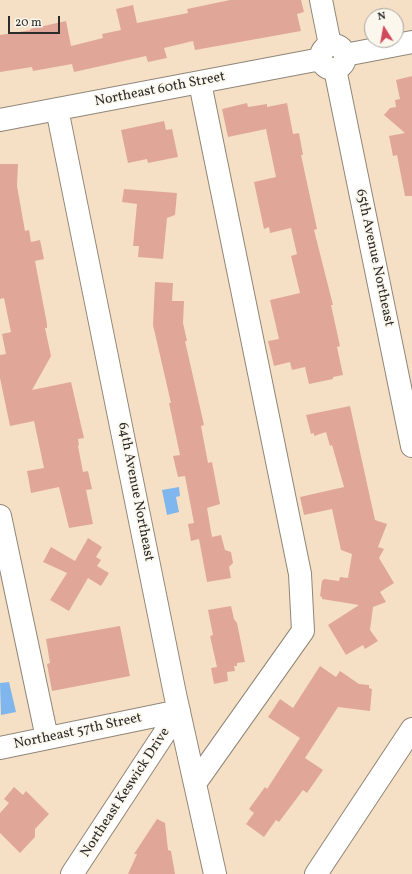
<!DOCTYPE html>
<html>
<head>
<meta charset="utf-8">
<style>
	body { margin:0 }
	#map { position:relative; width:412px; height:874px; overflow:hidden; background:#f5e0c6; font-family:Vollkorn,serif }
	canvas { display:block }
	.north { position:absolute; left:364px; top:8px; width:40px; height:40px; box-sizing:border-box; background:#fbf7ec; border:1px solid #a8a59f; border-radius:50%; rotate:349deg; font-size:11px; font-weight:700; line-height:16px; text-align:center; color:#2b2b2b }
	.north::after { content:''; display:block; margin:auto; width:14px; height:18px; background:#d1495b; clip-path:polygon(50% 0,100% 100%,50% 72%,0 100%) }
	.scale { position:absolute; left:8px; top:16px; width:52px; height:18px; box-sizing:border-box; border:2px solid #2b2b2b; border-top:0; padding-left:5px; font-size:12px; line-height:14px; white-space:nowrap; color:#2b2b2b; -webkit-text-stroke:3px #fbf7ec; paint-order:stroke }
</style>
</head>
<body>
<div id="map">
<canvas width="412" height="874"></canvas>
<div class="north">N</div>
<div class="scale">20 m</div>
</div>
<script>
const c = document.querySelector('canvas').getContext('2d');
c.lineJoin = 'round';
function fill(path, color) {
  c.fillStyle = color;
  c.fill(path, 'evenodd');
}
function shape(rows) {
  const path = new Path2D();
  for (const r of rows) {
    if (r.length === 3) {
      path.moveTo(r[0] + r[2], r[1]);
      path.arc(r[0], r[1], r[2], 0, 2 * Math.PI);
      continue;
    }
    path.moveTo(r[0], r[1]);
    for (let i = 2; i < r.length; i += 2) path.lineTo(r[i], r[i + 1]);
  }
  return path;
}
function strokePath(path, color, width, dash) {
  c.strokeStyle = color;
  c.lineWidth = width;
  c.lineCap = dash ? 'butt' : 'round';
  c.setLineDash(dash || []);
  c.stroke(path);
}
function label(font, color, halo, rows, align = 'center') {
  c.font = font + ' Vollkorn,serif';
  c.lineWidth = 3.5;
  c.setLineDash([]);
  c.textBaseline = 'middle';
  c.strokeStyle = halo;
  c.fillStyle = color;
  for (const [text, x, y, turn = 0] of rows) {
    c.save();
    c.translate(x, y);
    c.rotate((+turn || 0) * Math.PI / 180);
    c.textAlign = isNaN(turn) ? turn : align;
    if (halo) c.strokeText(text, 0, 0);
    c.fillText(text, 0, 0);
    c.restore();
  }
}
const water = shape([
	[179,487,180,496,176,497,179,512,167,515,162,490],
	[9,682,16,712,1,715,0,683]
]);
const building = shape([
	[230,0,301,0,304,12,297,14,301,31,195,50,193,41,164,48,167,58,148,62,146,56,74,72,72,64,33,71,32,67,0,72,0,35,31,30,30,29,66,21,71,46,103,38,102,34,121,30,116,9,133,5,137,23,188,13,187,9],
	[412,76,412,196,405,196,397,155,393,156,389,136,405,133,384,115,390,108,396,107,395,100,400,99,396,80],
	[247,103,248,107,267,104,267,107,287,103,293,134,299,133,303,155,301,155,317,229,314,230,333,305,331,305,340,346,337,347,343,375,333,377,333,379,309,384,305,367,292,370,290,362,274,366,268,341,279,339,270,300,300,293,291,256,297,254,291,228,270,233,269,227,264,229,254,182,276,177,266,129,228,137,222,109],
	[164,121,166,130,172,129,178,157,148,163,147,159,128,163,121,130],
	[0,164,18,164,17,186,25,231,29,230,31,242,40,240,44,259,35,261,47,324,47,328,45,328,51,356,32,390,71,382,84,438,78,439,79,445,78,446,83,472,88,471,92,489,86,490,93,524,69,528,59,487,31,493,27,471,44,468,34,421,10,426,0,378,0,355,6,354,2,334,11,332,4,298,0,299],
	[124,189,177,193,175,215,167,218,163,259,138,257,139,246,133,246,137,204,122,202],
	[155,282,173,283,172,301,184,301,183,323,187,341,185,341,204,425,201,426,208,463,212,462,220,504,207,508,212,537,221,535,225,550,231,552,233,563,229,567,231,578,207,582,199,539,191,541,188,524,194,523,185,476,178,477,173,456,180,455,169,403,171,403,153,325],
	[350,406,375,520,387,524,378,547,384,549,379,558,394,583,380,592,386,602,373,607,370,630,378,641,365,649,363,645,346,655,328,625,359,605,322,599,322,597,320,596,322,581,324,579,339,581,340,577,348,578,352,554,341,550,332,509,304,515,300,497,344,487,332,445,330,446,326,432,314,436,314,433,311,434,306,415],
	[88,538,102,547,96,557,101,560,97,566,109,573,101,586,88,578,69,611,50,600,67,573,43,562,51,547,75,561],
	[231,606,234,619,237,623,245,662,237,663,237,666,234,666,235,671,227,672,228,681,214,684,211,668,217,667,210,636,213,635,208,610],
	[120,626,130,676,52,691,47,664,50,663,46,639],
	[320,666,336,677,340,671,359,684,369,685,369,688,372,689,370,711,338,707,305,758,323,770,307,793,303,790,279,822,276,820,264,837,246,824,254,813,249,809,265,787,267,789,300,738,268,717,280,699,293,708],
	[14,787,23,795,26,791,49,814,35,829,35,837,20,853,0,833,0,813,9,803,4,799],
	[157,819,165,823,168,850,171,851,175,874,128,874,137,854,134,854]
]);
const minor = shape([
	[321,0,330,45],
	[333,57,12],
	[345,55,412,42],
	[335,69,412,446],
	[57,109,175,694,215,874],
	[0,120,321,59],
	[0,516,47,738],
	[0,748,179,711],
	[196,782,303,631,300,574,200,83],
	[72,874,179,711],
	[316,874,412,729]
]);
const streetNames = [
	["Northeast 60th Street",160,90,-11],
	["65th Avenue Northeast",374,258,78],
	["64th Avenue Northeast",135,492,79],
	["Northeast 57th Street",78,732,-12],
	["Northeast Keswick Drive",126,793,-57]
];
fill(water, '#80b6ee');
fill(building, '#e0a798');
strokePath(minor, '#908678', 24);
strokePath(minor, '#fff', 22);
label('14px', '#2b2b2b', '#fbf7ec', streetNames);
</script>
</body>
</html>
